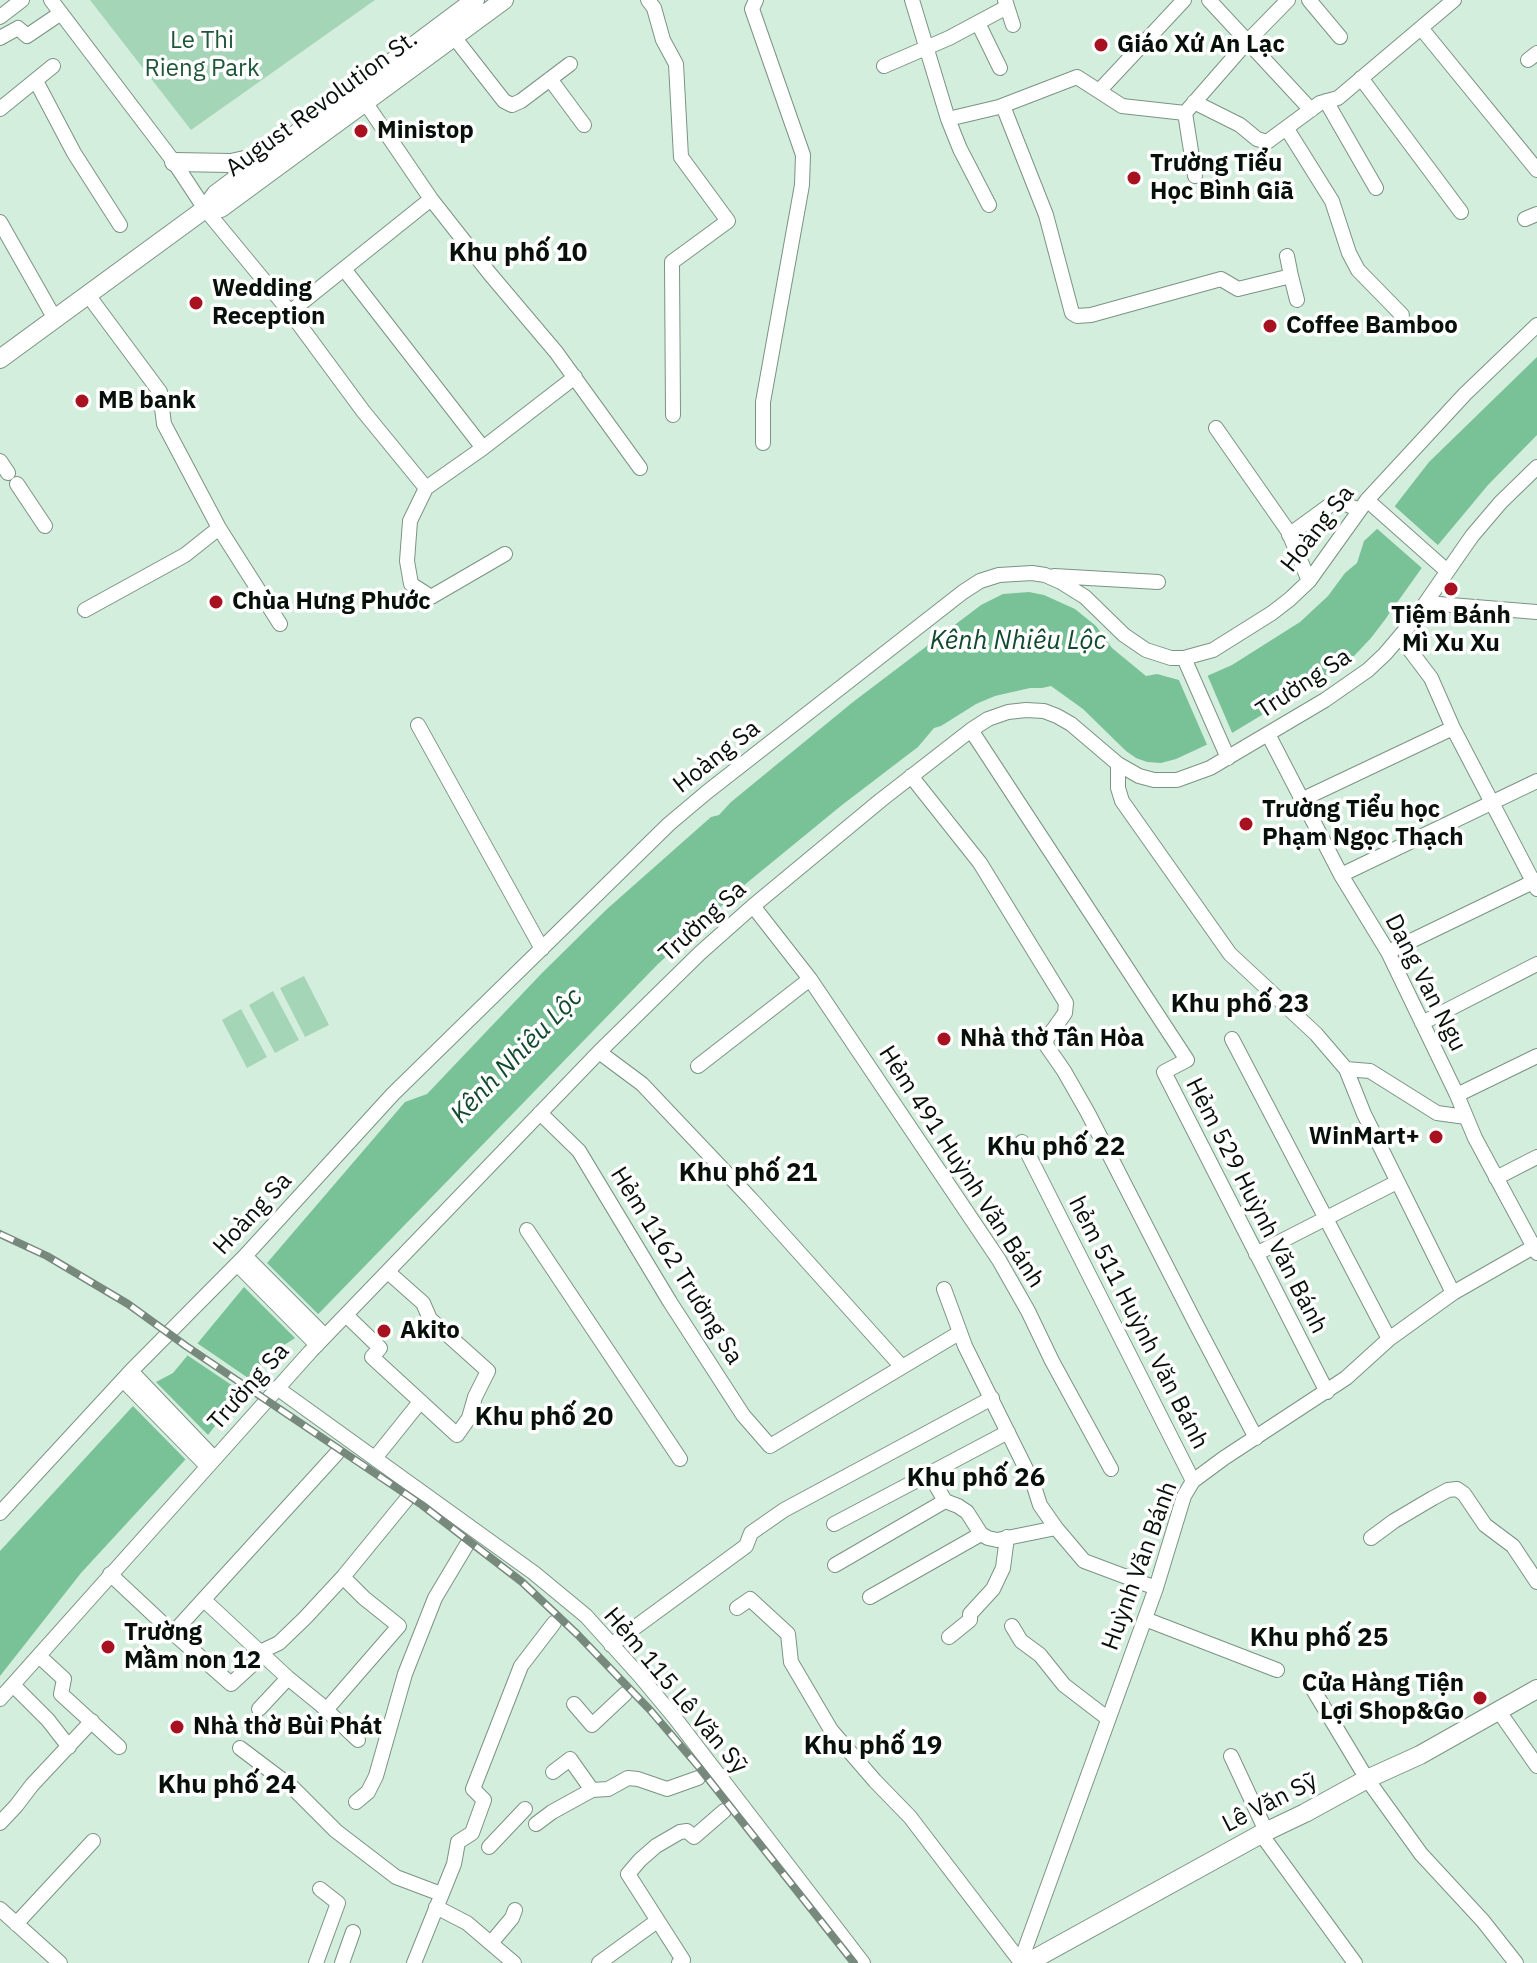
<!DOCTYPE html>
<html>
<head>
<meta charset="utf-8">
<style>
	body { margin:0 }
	canvas { display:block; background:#d4eedd }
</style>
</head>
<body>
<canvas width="1537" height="1963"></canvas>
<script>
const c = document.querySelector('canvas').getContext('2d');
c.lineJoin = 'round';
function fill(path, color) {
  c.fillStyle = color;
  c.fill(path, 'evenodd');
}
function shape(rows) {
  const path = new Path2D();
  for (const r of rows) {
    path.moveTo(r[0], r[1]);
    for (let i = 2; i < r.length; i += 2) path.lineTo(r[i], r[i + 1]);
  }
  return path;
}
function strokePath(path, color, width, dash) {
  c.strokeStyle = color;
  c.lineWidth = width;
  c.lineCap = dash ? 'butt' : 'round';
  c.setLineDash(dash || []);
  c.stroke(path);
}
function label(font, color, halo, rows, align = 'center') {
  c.font = font + ' "IBM Plex Sans",sans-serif';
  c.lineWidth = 7;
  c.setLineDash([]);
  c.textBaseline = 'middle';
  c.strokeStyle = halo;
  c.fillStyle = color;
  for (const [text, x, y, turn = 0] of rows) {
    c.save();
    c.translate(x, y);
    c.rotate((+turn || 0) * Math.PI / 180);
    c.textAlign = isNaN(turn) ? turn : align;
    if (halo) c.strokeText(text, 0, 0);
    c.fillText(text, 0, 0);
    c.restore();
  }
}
const green = shape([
	[90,0,375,0,191,130],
	[304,976,329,1025,305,1037,280,988],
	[273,991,299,1040,275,1053,249,1005],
	[241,1009,267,1057,247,1068,222,1020]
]);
const water = shape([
	[1537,357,1537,435,1488,485,1438,545,1384,621,1371,638,1354,656,1335,671,1232,733,1176,759,1161,763,1147,762,1136,758,1126,751,1083,709,1051,686,1042,688,1030,688,995,696,976,704,941,726,934,728,918,747,842,805,748,882,658,964,295,1338,269,1355,208,1435,81,1573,0,1676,0,1551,133,1406,156,1382,173,1373,244,1287,267,1263,405,1102,427,1094,542,973,607,909,711,817,719,815,731,802,853,702,981,605,1003,594,1029,592,1044,595,1075,609,1096,626,1112,648,1146,676,1157,674,1179,680,1207,676,1232,665,1300,622,1328,596,1345,573,1357,563,1364,541,1377,529,1429,462]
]);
const pier = shape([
	[1391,503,1440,547,1423,569,1374,526],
	[1206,672,1233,735,1208,747,1178,678],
	[264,1260,321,1317,298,1341,241,1284],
	[194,1341,254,1382,245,1394,184,1353],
	[153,1379,210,1437,187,1461,130,1403]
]);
const minor = shape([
	[51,0,174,162,205,209,290,312,431,199],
	[648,0,654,8,663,40,676,64,681,157,728,221,672,262,673,415],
	[756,0,752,9,803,155,802,185,763,402,763,443],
	[912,0,948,119,999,107,1077,77,1122,106,1185,113,1247,42,1288,0],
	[1005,0,1013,25],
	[1209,0,1311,110],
	[1309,0,1340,37],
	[0,17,22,0],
	[978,23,1000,68],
	[1421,28,1537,170],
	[454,37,504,101,512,105,521,101,570,64],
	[0,38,18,28,27,36,61,13],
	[1528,60,1537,53],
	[884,66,949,38,1007,7],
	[1361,78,1461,212],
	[550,79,584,125],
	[36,81,74,153,120,225],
	[1099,91,1184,0],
	[1326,101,1376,188],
	[365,102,431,199,490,274,556,352,640,468],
	[1194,102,1240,125,1257,139,1267,142,1320,103,1338,98,1454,0],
	[1003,106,1046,215,1072,313,1077,316,1091,315,1221,279,1238,289,1291,276,1287,256],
	[0,109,53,66],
	[1185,113,1195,176],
	[948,119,960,149,989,205],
	[1287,129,1332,201,1349,253,1358,270,1402,315],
	[1525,219,1537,214],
	[0,222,55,319],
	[344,269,483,448],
	[1291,276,1297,300],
	[290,312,363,411,426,488],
	[1216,428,1288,531,1309,581],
	[0,461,8,473],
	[17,484,45,526],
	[1367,500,1447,571],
	[219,528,280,624],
	[1289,535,1337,500,1359,510],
	[505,554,431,597,411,584,407,561,410,521,426,488,483,448,575,377],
	[1054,576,1158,582],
	[1426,603,1537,612],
	[85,610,185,555,219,528,164,424,160,392,88,295],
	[1400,637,1431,678,1453,728,1537,889],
	[1184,658,1228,758],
	[418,725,542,949],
	[971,730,1187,1060,1164,1072,1327,1392],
	[1268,734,1341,875,1388,952,1457,1095,1475,1138,1537,1253],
	[1118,764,1118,788,1122,801,1230,954,1316,1034,1346,1069,1364,1114,1453,1293],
	[911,776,980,863,1066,1003,1065,1013,1053,1030,1047,1038,1046,1045,1064,1071,1088,1113,1196,1324,1256,1438],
	[1301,800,1453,728],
	[1341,875,1537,781],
	[753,906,810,979,999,1260,1028,1311,1052,1361,1111,1469],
	[1388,952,1537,880],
	[1422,1023,1537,964],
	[1232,1039,1389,1339],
	[599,1052,642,1084,751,1199,902,1367],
	[698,1066,810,979],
	[1346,1069,1370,1071,1437,1113,1466,1117],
	[1457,1095,1537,1056],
	[540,1113,579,1151,670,1302,743,1415,770,1446,959,1333],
	[1022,1142,1193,1481],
	[1496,1178,1537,1157],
	[527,1230,680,1459],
	[1256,1254,1397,1182],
	[245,1256,325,1336],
	[237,1264,317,1345],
	[944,1289,965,1346,1033,1483,1040,1505,1056,1528,1084,1561,1156,1588],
	[346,1315,380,1348,372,1357,457,1435,469,1418,475,1397,488,1371,430,1319,423,1303,388,1272],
	[131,1371,214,1458],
	[123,1380,207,1466],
	[277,1388,534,1573,586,1616,640,1676,675,1718,863,1963],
	[375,1458,420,1402],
	[930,1475,945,1501,958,1506,967,1512,981,1534,988,1538,997,1540,1056,1528],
	[0,1513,131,1371,245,1256,393,1094,669,824,707,792,963,592,980,581,999,575,1032,573,1045,575,1061,582,1085,597,1124,635,1146,650,1171,658,1184,658,1213,650,1272,613,1290,599,1309,581,1367,500,1465,394,1537,325],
	[834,1524,1008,1432],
	[1371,1538,1394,1521,1433,1498,1448,1490,1457,1489,1464,1494,1485,1525,1513,1546,1537,1582],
	[835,1565,945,1501],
	[110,1574,173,1633,231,1684,255,1662,260,1652,279,1643,305,1618,343,1577,406,1500],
	[870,1597,981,1534],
	[204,1600,288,1678,320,1704,358,1740],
	[737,1608,750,1599,788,1634,791,1662,831,1730,875,1781,910,1817,1020,1961],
	[1145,1619,1277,1670],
	[1012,1626,1021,1641,1040,1655,1064,1685,1107,1718],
	[173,1633,337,1453],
	[949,1637,970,1620,970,1614,993,1589,1003,1568,1007,1537],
	[611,1645,746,1546,751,1533,784,1510,992,1398],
	[39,1656,64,1679,61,1694,119,1747],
	[13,1685,48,1720,69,1747],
	[1311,1686,1367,1779,1421,1854,1483,1921,1516,1963],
	[0,1699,310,1352,599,1052,700,953,753,906,881,800,971,730,988,719,1008,712,1026,710,1044,711,1057,716,1071,724,1118,764,1139,776,1154,780,1177,780,1210,768,1325,700,1368,670,1385,654,1413,621,1472,536,1501,502,1537,467],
	[574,1704,592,1725,625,1694],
	[259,1709,288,1678],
	[326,1710,399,1626,364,1598,343,1577],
	[1498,1710,1537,1766],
	[240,1748,293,1788,336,1831,396,1877,441,1894],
	[1231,1756,1266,1831],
	[553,1772,570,1759,592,1790],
	[356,1802,368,1792,376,1776,405,1674,435,1598,466,1546],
	[0,1823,16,1806,32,1785,92,1721],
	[536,1824,552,1812,592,1790,608,1789,628,1778,638,1779,667,1789,698,1778],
	[1261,1834,1355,1963],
	[489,1847,525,1809],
	[436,1907,467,1923,514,1963],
	[0,1909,60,1963],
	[16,1924,93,1841],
	[491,1943,512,1918,515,1910],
	[316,1963,338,1903,320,1889],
	[342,1963,353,1932],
	[414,1963,454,1864,458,1842,472,1833,484,1800,473,1789,521,1666,554,1623],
	[599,1963,657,1921],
	[679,1963,683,1960,628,1874,640,1860,656,1846,680,1832,687,1831,694,1837,724,1811],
	[1020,1963,1156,1588,1184,1496,1193,1481,1224,1458,1346,1378,1389,1339,1453,1293,1537,1245]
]);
const major = shape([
	[174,162,231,163,263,156],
	[205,209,221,208,504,0],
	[0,359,205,209,216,194,475,0],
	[1027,1963,1261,1834,1305,1813,1367,1779,1420,1755,1537,1689]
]);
const rail = shape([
	[0,1234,47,1256,128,1304,186,1346,422,1505,522,1582,578,1635,650,1710,698,1766,854,1963]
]);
const markers = [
	[1101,45,8,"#a71120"],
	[361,131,8,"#a71120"],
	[1134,178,8,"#a71120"],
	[196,303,8,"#a71120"],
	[1270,326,8,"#a71120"],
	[82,401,8,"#a71120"],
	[1451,589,8,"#a71120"],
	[216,602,8,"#a71120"],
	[1246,824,8,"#a71120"],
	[944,1039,8,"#a71120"],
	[1436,1137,8,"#a71120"],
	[384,1331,8,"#a71120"],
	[108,1647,8,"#a71120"],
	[1480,1698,8,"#a71120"],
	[177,1727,8,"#a71120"]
];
const parkNames = [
	["Le Thi",202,41],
	["Rieng Park",202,69]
];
const poiNames = [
	["Giáo Xứ An Lạc",1117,45],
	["Ministop",377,131],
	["Trường Tiểu",1150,164],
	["Học Bình Giã",1150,192],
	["Wedding",212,289],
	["Reception",212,317],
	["Coffee Bamboo",1286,326],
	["MB bank",98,401],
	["Chùa Hưng Phước",232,602],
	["Tiệm Bánh",1451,616,"center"],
	["Mì Xu Xu",1451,644,"center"],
	["Trường Tiểu học",1262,810],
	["Phạm Ngọc Thạch",1262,838],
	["Nhà thờ Tân Hòa",960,1039],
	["WinMart+",1420,1137,"right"],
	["Akito",400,1331],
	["Trường",124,1633],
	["Mầm non 12",124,1661],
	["Cửa Hàng Tiện",1464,1684,"right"],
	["Lợi Shop&Go",1464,1712,"right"],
	["Nhà thờ Bùi Phát",193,1727]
];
const streetNames = [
	["August Revolution St.",322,104,-36],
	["Hoàng Sa",1318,529,-52],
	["Trường Sa",1304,684,-33],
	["Hoàng Sa",717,757,-38],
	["Trường Sa",703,922,-42],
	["Dang Van Ngu",1425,983,63],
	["Hẻm 491 Huỳnh Văn Bánh",961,1167,57],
	["Hẻm 529 Huỳnh Văn Bánh",1256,1206,63],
	["Hoàng Sa",253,1214,-47],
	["Hẻm 1162 Trường Sa",676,1266,58],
	["hẻm 511 Huỳnh Văn Bánh",1138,1323,63],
	["Trường Sa",249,1387,-48],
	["Huỳnh Văn Bánh",1140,1566,-70],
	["Hẻm 115 Lê Văn Sỹ",675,1691,50],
	["Lê Văn Sỹ",1270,1803,-27]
];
const neighbourhoodNames = [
	["Khu phố 10",518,253],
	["Khu phố 23",1240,1004],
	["Khu phố 22",1056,1147],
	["Khu phố 21",748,1173],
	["Khu phố 20",544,1417],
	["Khu phố 26",976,1478],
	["Khu phố 25",1319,1638],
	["Khu phố 19",873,1746],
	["Khu phố 24",227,1785]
];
const waterNames = [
	["Kênh Nhiêu Lộc",1018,641],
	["Kênh Nhiêu Lộc",517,1056,-46]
];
fill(green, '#a5d5b7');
fill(water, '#79c297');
fill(pier, '#d4eedd');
strokePath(minor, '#7b9384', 16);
strokePath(major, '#7b9384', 20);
strokePath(minor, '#fff', 14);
strokePath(major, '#fff', 18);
strokePath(rail, '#77897d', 8);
strokePath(rail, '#fff', 5, [15]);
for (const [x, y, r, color] of markers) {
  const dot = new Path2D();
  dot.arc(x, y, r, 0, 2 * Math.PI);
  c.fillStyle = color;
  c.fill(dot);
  strokePath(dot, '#fff', 3);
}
label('24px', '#20573a', '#fff', parkNames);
label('bold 24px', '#07100a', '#fff', poiNames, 'left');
label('24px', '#07100a', '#fff', streetNames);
label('bold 26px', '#07100a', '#fff', neighbourhoodNames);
label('italic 26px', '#114a2e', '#fff', waterNames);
</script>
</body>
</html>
